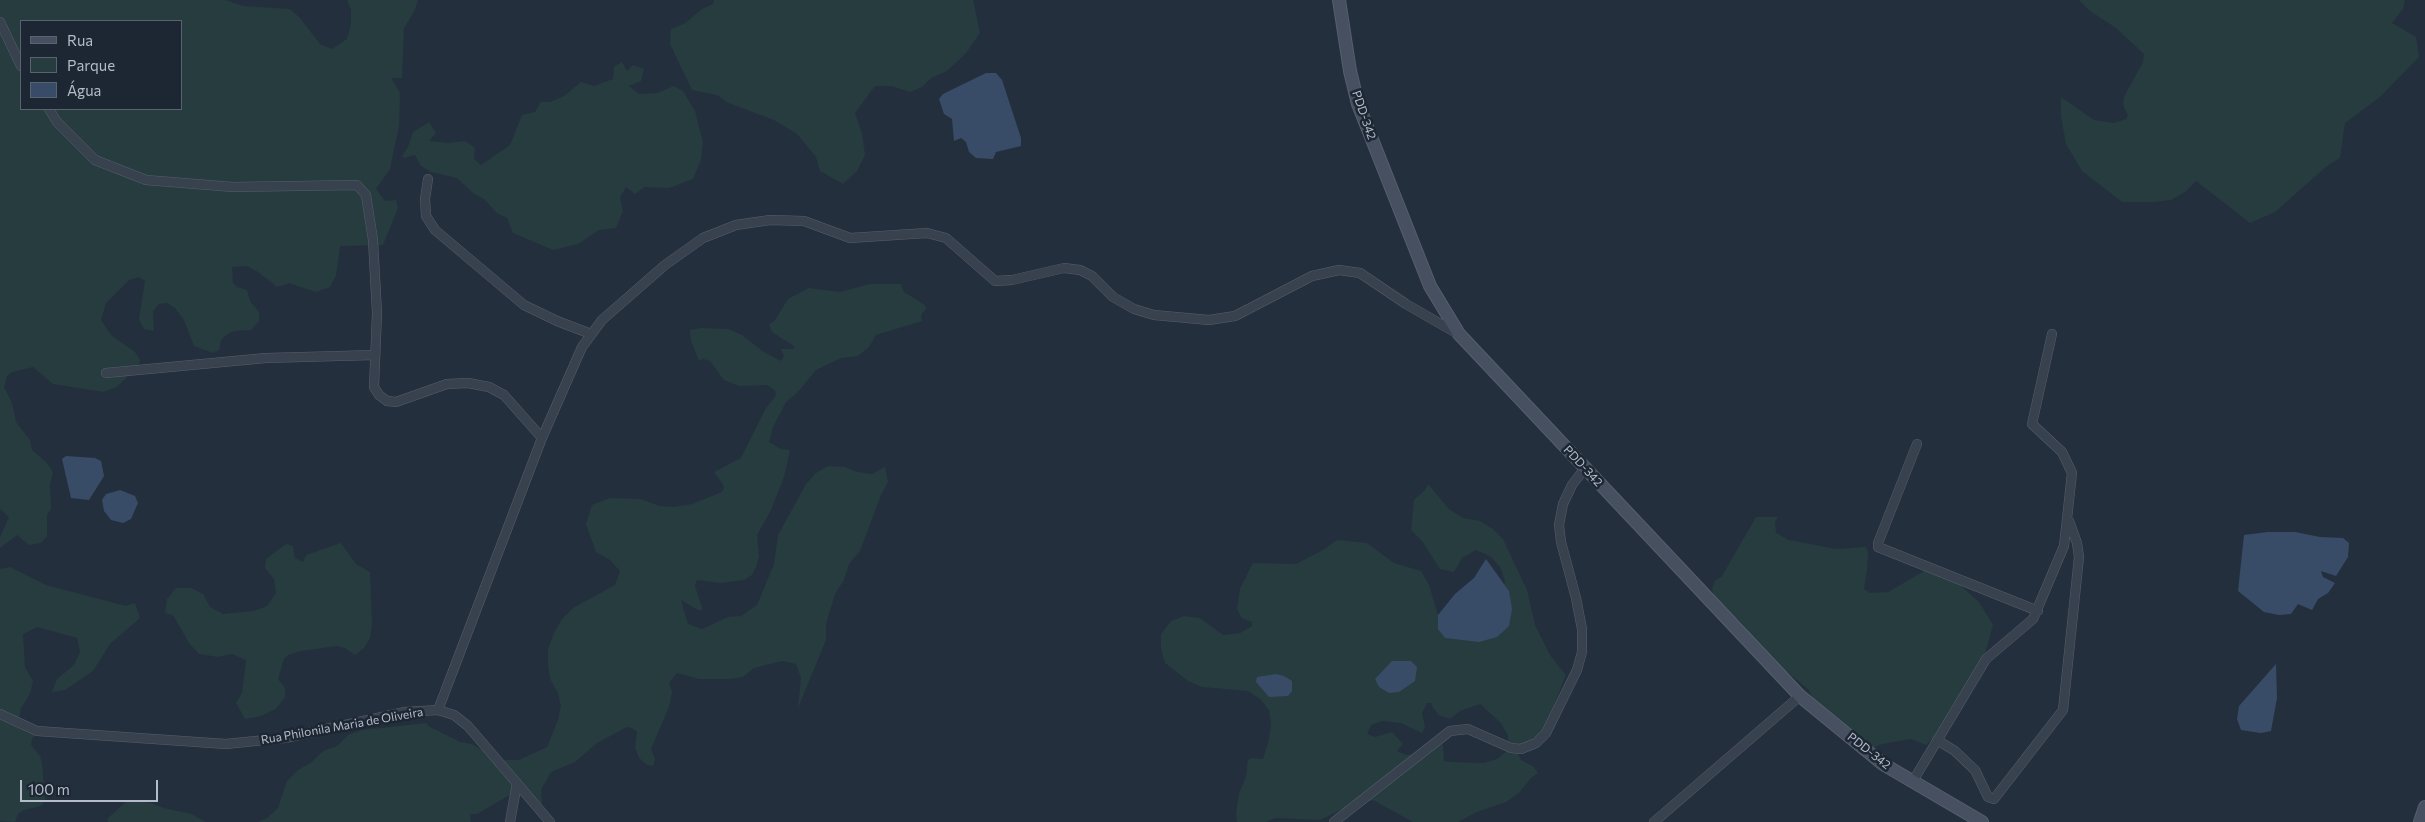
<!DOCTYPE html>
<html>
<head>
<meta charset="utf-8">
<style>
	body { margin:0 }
	#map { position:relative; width:2425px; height:822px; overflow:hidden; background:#242f3e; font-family:Commissioner,sans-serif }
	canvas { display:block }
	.legend { position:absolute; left:20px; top:20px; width:162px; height:90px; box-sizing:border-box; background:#1d2633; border:1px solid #59626f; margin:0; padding:6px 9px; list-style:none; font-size:15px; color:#b4bcc9 }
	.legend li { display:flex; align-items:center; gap:10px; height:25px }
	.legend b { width:25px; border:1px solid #59626f }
	.scale { position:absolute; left:20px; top:780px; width:138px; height:22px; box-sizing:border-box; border:2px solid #b4bcc9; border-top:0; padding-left:6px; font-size:15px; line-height:18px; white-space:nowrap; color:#b4bcc9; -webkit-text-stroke:4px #1d2633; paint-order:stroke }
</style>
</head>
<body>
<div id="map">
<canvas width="2425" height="822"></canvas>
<ul class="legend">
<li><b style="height:6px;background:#465061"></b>Rua</li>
<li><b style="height:14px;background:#263c3f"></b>Parque</li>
<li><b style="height:14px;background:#394c67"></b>Água</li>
</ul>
<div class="scale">100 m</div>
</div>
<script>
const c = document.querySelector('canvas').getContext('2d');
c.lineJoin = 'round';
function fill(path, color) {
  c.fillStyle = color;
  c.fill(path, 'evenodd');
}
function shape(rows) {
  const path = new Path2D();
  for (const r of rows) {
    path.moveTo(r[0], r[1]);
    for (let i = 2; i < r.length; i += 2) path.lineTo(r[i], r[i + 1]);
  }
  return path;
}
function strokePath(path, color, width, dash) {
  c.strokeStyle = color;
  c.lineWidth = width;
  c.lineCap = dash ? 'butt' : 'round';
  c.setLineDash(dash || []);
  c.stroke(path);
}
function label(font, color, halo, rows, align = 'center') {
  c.font = font + ' Commissioner,sans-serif';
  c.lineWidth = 5;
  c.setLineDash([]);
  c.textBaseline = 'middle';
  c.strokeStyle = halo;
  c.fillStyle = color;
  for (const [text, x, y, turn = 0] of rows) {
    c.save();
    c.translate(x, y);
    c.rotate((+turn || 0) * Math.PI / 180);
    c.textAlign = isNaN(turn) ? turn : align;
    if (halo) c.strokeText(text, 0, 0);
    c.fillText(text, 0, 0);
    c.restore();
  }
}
const green = shape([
	[0,0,225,0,243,6,290,9,300,18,320,44,332,49,347,39,351,24,351,10,347,0,418,0,414,12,404,28,402,78,391,78,400,93,399,126,390,169,376,189,385,201,396,200,398,208,383,245,340,246,336,275,330,287,316,292,289,283,277,287,258,272,247,266,232,267,233,283,237,287,247,290,250,301,259,312,259,321,251,330,234,331,226,335,221,340,219,350,213,353,194,346,184,320,175,308,167,303,159,304,153,311,154,331,144,329,139,319,145,281,139,277,129,280,106,303,101,320,111,335,135,352,140,360,139,365,117,387,103,392,53,384,33,367,12,372,7,376,4,387,12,403,16,422,30,440,32,450,46,462,53,472,50,485,51,509,47,515,47,536,41,543,29,545,17,535,0,548,0,537,9,517,0,509],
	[21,21,181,21,181,109,21,109],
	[714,0,973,0,980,33,966,53,947,71,931,78,922,87,910,92,891,86,875,86,855,113,862,133,865,155,857,171,843,184,820,171,816,157,797,134,774,120,728,103,717,95,692,90,670,44,671,29,684,24,702,9,713,4],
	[2079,0,2405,0,2403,9,2392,23,2416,37,2419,57,2380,97,2345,123,2340,158,2327,166,2275,212,2250,223,2196,181,2185,192,2171,200,2155,202,2122,202,2082,171,2066,144,2061,116,2061,97,2094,120,2114,123,2126,119,2128,115,2123,105,2124,97,2143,62,2144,54,2116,28,2090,11],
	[622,62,627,71,633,65,644,69,641,81,629,86,639,94,657,93,674,86,683,91,695,111,703,142,701,160,693,179,669,188,645,187,635,194,626,187,620,197,623,211,616,228,599,230,578,244,553,250,513,233,507,218,497,213,484,199,473,193,457,178,431,172,421,166,415,155,404,158,402,156,408,147,413,132,429,122,436,133,429,141,449,143,465,141,475,148,474,159,481,165,510,145,522,115,535,112,541,102,550,102,564,96,581,82,594,86,613,79,614,67],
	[870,284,901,284,904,292,925,305,926,309,921,315,922,321,876,335,869,347,858,356,841,358,816,370,797,393,786,402,773,427,769,442,781,449,790,450,784,477,771,510,757,535,759,556,756,567,752,575,744,580,721,583,697,580,695,586,703,610,698,610,681,600,688,624,702,629,728,617,741,616,757,605,774,564,778,535,806,484,816,473,828,466,845,467,857,472,872,474,885,467,888,482,881,495,860,551,849,564,844,580,835,594,826,624,826,640,798,708,801,678,796,664,782,661,754,668,743,677,729,679,699,679,677,673,669,683,672,692,669,707,651,749,655,759,653,766,647,765,639,758,635,748,637,732,632,728,627,727,597,743,575,762,551,772,541,790,542,804,522,795,513,793,477,814,470,814,471,822,258,822,267,818,278,808,287,781,298,770,312,762,323,751,337,746,348,735,362,730,427,723,428,726,460,742,472,744,485,752,489,751,503,760,519,760,547,747,558,720,561,706,558,693,550,679,548,665,548,649,554,633,562,619,573,608,615,585,620,571,610,560,596,552,586,524,592,505,610,498,640,499,660,506,673,507,692,504,722,492,724,488,722,483,714,472,741,458,766,408,775,397,776,392,773,389,767,385,739,386,724,380,710,361,703,359,699,361,691,341,690,330,701,328,728,329,742,335,764,352,781,361,784,356,781,349,793,349,795,347,772,332,769,325,775,320,788,299,809,288,840,292],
	[1428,484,1449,509,1463,518,1480,521,1493,529,1503,539,1527,590,1535,625,1550,655,1566,675,1542,736,1518,754,1521,760,1534,767,1538,773,1531,778,1519,793,1506,802,1477,812,1458,822,1413,822,1373,800,1343,809,1320,820,1276,818,1265,822,1237,822,1236,814,1239,793,1246,777,1248,760,1252,758,1263,759,1269,739,1271,724,1269,710,1260,699,1248,691,1202,687,1188,681,1165,663,1161,648,1161,634,1171,621,1184,616,1200,618,1223,635,1240,633,1252,626,1252,622,1242,618,1237,609,1240,589,1253,563,1296,564,1323,550,1337,540,1367,543,1394,563,1421,571,1429,585,1437,612,1445,626,1499,611,1505,581,1500,567,1490,556,1476,550,1462,558,1454,572,1440,569,1422,541,1411,530,1414,500,1425,490],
	[1427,703,1431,703,1433,708,1439,715,1450,719,1460,711,1480,704,1501,723,1508,736,1508,750,1497,759,1483,763,1453,762,1444,761,1443,744,1415,754,1406,755,1397,751,1403,744,1392,732,1375,737,1367,734,1371,725,1382,721,1401,723,1422,733,1425,727,1422,713],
	[1756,517,1778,517,1775,522,1776,533,1789,540,1836,549,1866,547,1868,552,1867,570,1864,589,1870,593,1888,592,1924,571,1934,571,1958,583,1979,602,1993,625,1982,664,1963,707,1926,745,1911,739,1882,744,1870,749,1819,716,1809,690,1787,672,1775,664,1739,620,1716,603,1712,589,1715,581,1722,576],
	[341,543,356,564,370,572,372,625,370,638,364,648,355,655,345,648,337,646,301,651,288,655,284,659,278,679,285,688,285,697,276,709,261,716,245,719,236,703,242,693,246,660,232,654,218,657,199,654,189,643,173,615,165,613,167,599,176,588,191,588,203,594,210,607,223,614,254,611,267,606,276,593,274,579,265,568,266,559,286,544,293,546,295,558,303,562,306,555],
	[10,567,46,585,126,606,135,603,140,618,110,644,93,671,65,690,52,692,57,679,74,665,80,652,77,638,37,627,23,634,25,667,33,681,30,694,21,708,19,721,29,733,35,735,32,739,31,745,40,756,42,763,45,800,41,806,24,810,18,814,15,822,0,821,0,569],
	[128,800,151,803,164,808,191,814,206,822,108,822,108,818]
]);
const water = shape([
	[986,73,996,73,1002,80,1021,138,1021,146,996,152,993,159,976,158,969,152,966,142,961,138,954,141,952,119,944,114,939,99,943,94],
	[66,456,95,458,101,461,104,476,89,500,71,498,62,459],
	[120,490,135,496,138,503,131,519,123,523,111,520,104,511,102,500,106,494],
	[2268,532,2295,532,2320,537,2343,538,2349,543,2348,557,2336,576,2321,571,2323,577,2335,583,2328,593,2318,599,2312,610,2298,604,2291,614,2279,615,2264,612,2238,591,2244,535],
	[1486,559,1509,591,1512,609,1509,626,1497,637,1479,642,1445,638,1438,629,1438,615,1455,594,1474,578],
	[1392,661,1411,661,1417,667,1415,681,1399,692,1389,693,1379,687,1375,679],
	[2276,664,2277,698,2271,731,2261,733,2241,730,2237,719,2239,706],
	[1276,674,1284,676,1292,681,1292,691,1288,696,1269,697,1256,682,1257,677]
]);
const street = shape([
	[0,22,21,66],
	[49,109,57,122,95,160,146,180,233,187,357,185,366,195,373,240,377,313,374,387,379,395,387,401,396,402,447,384,468,383,489,387,504,395,542,438],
	[428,179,425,199,426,216,435,230,524,305,557,321,591,334],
	[106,373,266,358,375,355],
	[1917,444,1878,543,1878,547,2038,611],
	[438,710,542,438,582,347,602,320,665,265,703,238,736,225,770,220,804,221,850,238,927,233,946,238,995,281,1012,280,1064,268,1080,270,1092,276,1113,297,1134,309,1154,315,1209,320,1235,316,1312,276,1339,270,1360,273,1406,304,1458,334],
	[0,714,37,731,226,744,285,738,405,712,438,710,454,715,468,726,550,822],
	[1937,740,1955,751,1975,770,1988,797,1994,799,2063,710,2079,557,2077,543,2069,521],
	[1913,781,1986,659,2033,619,2064,546,2072,473,2062,452,2032,424,2052,334],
	[510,822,517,783],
	[1334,822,1450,731,1468,729,1511,748,1521,749,1536,743,1546,733,1577,670,1582,652,1582,629,1576,598,1561,542,1559,525,1563,504,1572,485,1585,468],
	[1654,822,1800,696]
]);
const secondary = shape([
	[1339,0,1350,71,1358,104,1430,286,1459,334,1800,696,1883,764,1982,822],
	[2420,822,2425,807]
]);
const streetNames = [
	["PDD-342",1364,115,71],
	["PDD-342",1583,466,47],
	["Rua Philonila Maria de Oliveira",342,726,-10],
	["PDD-342",1869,751,38]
];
fill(green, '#263c3f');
fill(water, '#394c67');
strokePath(street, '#565f6c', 10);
strokePath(secondary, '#565f6c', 14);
strokePath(street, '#38414e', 9);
strokePath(secondary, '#465061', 12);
label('12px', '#b4bcc9', '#1d2633', streetNames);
</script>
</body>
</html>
